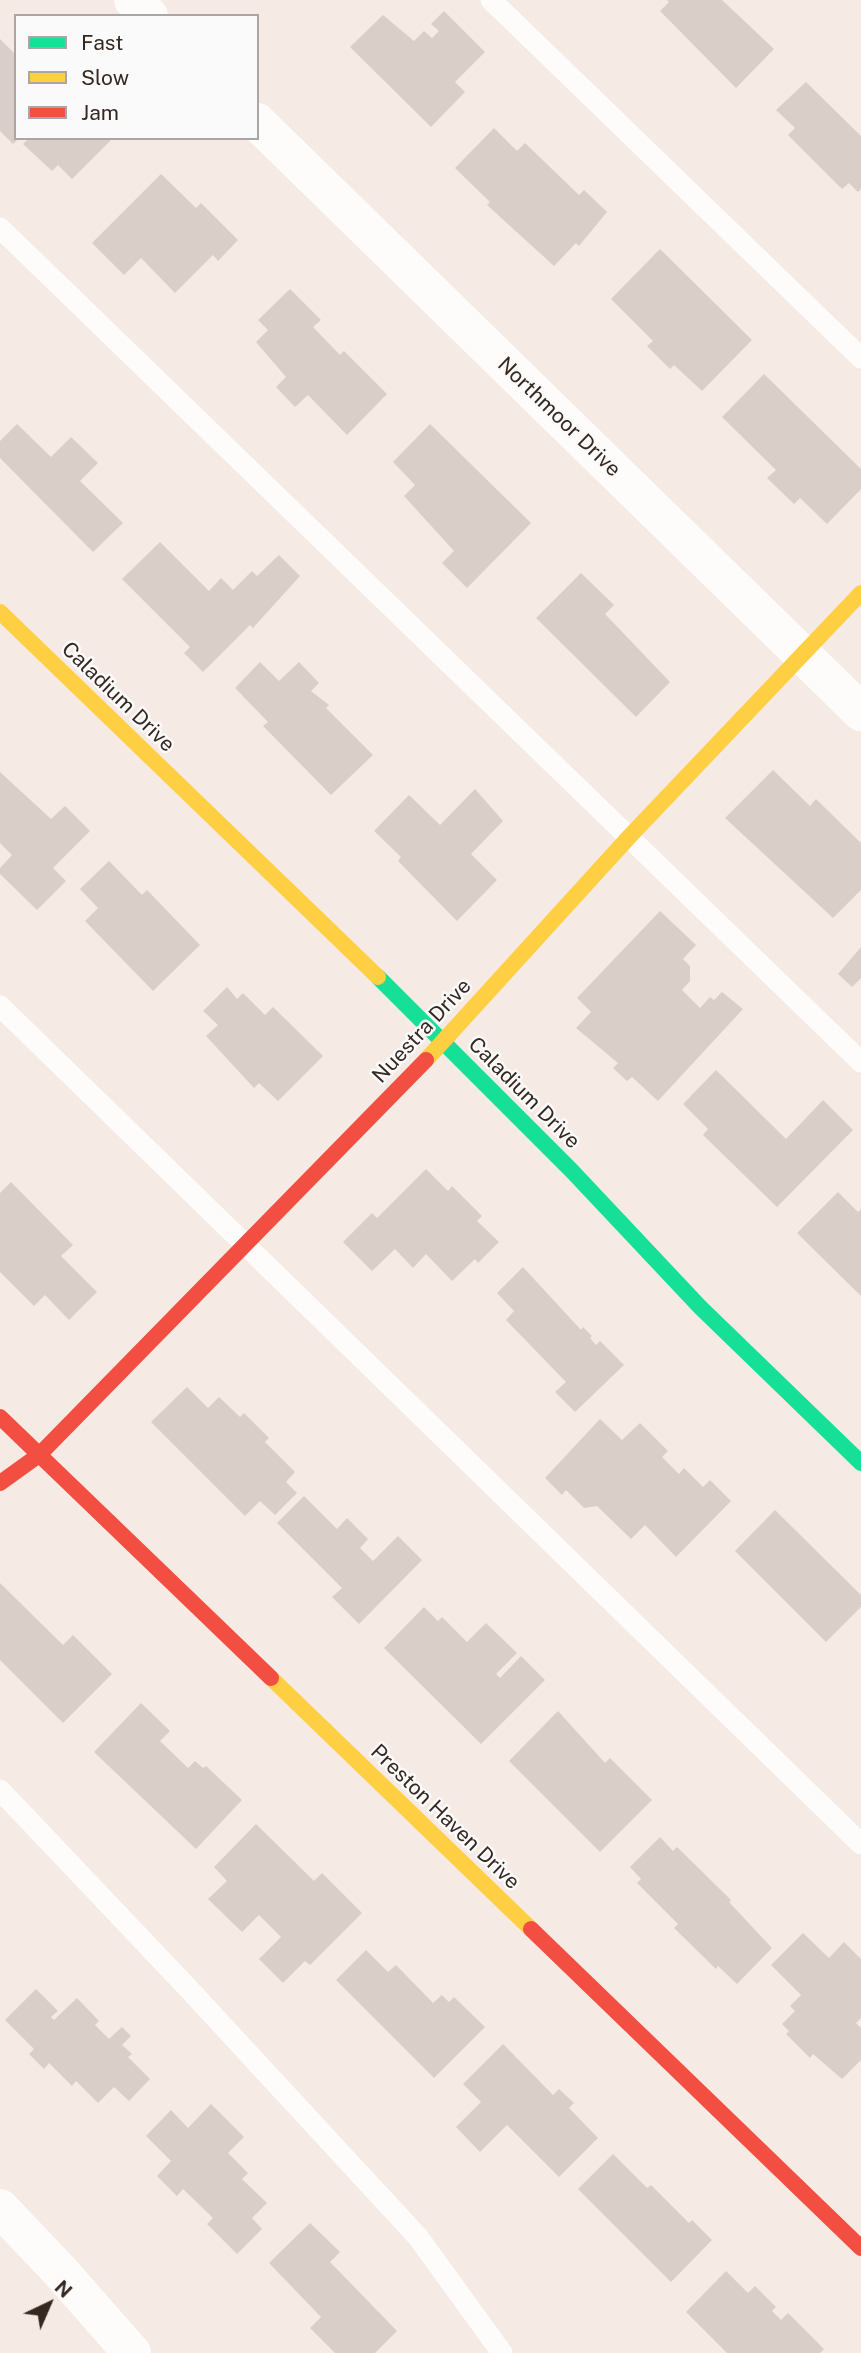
<!DOCTYPE html>
<html>
<head>
<meta charset="utf-8">
<style>
	body { margin:0 }
	#map { position:relative; width:861px; height:2353px; overflow:hidden; background:#f5eae4; font-family:"Public Sans",sans-serif }
	canvas { display:block }
	.legend { position:absolute; left:14px; top:14px; width:245px; height:126px; box-sizing:border-box; background:#fafafa; border:2px solid #aba6a3; margin:0; padding:9px 12px; list-style:none; font-size:21px; color:#352820 }
	.legend li { display:flex; align-items:center; gap:14px; height:35px }
	.legend b { width:35px; border:2px solid #aba6a3 }
	.north { position:absolute; left:14px; top:2269px; width:70px; height:70px; -webkit-text-stroke:5px #fafafa; paint-order:stroke; rotate:44deg; font-size:19px; font-weight:700; line-height:28px; text-align:center; color:#352820 }
	.north::after { content:''; display:block; margin:auto; width:24px; height:32px; background:#352820; clip-path:polygon(50% 0,100% 100%,50% 72%,0 100%) }
</style>
</head>
<body>
<div id="map">
<canvas width="861" height="2353"></canvas>
<ul class="legend">
<li><b style="height:9px;background:#16e098"></b>Fast</li>
<li><b style="height:9px;background:#ffcf43"></b>Slow</li>
<li><b style="height:9px;background:#f24e42"></b>Jam</li>
</ul>
<div class="north">N</div>
</div>
<script>
const c = document.querySelector('canvas').getContext('2d');
c.lineJoin = 'round';
function fill(path, color) {
  c.fillStyle = color;
  c.fill(path, 'evenodd');
}
function shape(rows) {
  const path = new Path2D();
  for (const r of rows) {
    path.moveTo(r[0], r[1]);
    for (let i = 2; i < r.length; i += 2) path.lineTo(r[i], r[i + 1]);
  }
  return path;
}
function strokePath(path, color, width, dash) {
  c.strokeStyle = color;
  c.lineWidth = width;
  c.lineCap = dash ? 'butt' : 'round';
  c.setLineDash(dash || []);
  c.stroke(path);
}
function label(font, color, halo, rows, align = 'center') {
  c.font = font + ' "Public Sans",sans-serif';
  c.lineWidth = 5;
  c.setLineDash([]);
  c.textBaseline = 'middle';
  c.strokeStyle = halo;
  c.fillStyle = color;
  for (const [text, x, y, turn = 0] of rows) {
    c.save();
    c.translate(x, y);
    c.rotate((+turn || 0) * Math.PI / 180);
    c.textAlign = isNaN(turn) ? turn : align;
    if (halo) c.strokeText(text, 0, 0);
    c.fillText(text, 0, 0);
    c.restore();
  }
}
const building = shape([
	[667,0,722,0,774,49,736,88,660,11,669,2],
	[444,11,485,52,455,82,465,92,431,127,350,47,383,15,414,41,424,31,432,38,439,31,431,24],
	[0,39,16,55,16,138,19,138,13,144,0,131],
	[806,82,861,136,861,189,858,192,849,183,842,189,788,135,795,128,776,110],
	[494,128,517,151,525,143,579,195,584,190,607,212,579,246,576,243,554,266,487,205,490,202,455,168],
	[29,138,113,138,72,179,58,165,52,171,23,144],
	[161,174,196,208,201,203,238,240,218,261,213,255,175,293,141,258,124,275,92,243],
	[660,249,752,340,702,391,674,365,670,369,647,346,653,341,611,299],
	[290,289,321,320,313,327,340,355,344,351,387,394,347,435,308,395,295,407,276,387,286,377,256,342,268,330,258,320],
	[764,374,861,469,861,489,827,524,800,498,794,504,767,478,776,470,722,417],
	[17,424,51,457,71,437,98,463,80,481,123,523,93,552,0,458,0,441],
	[430,424,531,523,467,588,442,563,454,551,404,496,415,485,393,462],
	[160,542,209,591,221,578,233,590,252,571,257,576,279,555,300,576,253,628,250,625,203,672,184,653,190,647,122,579],
	[581,573,614,605,605,614,670,682,636,717,536,618],
	[260,662,279,681,299,662,319,683,311,691,329,705,326,708,373,755,331,795,263,726,268,722,235,688],
	[773,770,810,806,816,799,861,843,861,890,833,918,725,818],
	[0,772,51,819,65,806,90,831,53,868,66,881,37,910,0,874,0,868,12,855,0,843],
	[475,789,503,821,471,854,497,880,457,921,398,861,401,857,374,831,409,795,440,825],
	[109,861,142,895,147,890,200,945,153,991,85,921,98,908,80,889],
	[660,911,696,945,683,959,690,966,690,981,682,990,700,1008,710,997,714,1000,722,992,743,1009,658,1101,632,1077,627,1081,613,1068,618,1063,576,1028,591,1012,577,998],
	[861,947,861,978,852,987,838,974],
	[227,987,237,999,243,993,265,1015,273,1007,323,1056,278,1101,259,1083,254,1088,206,1036,218,1025,203,1011],
	[716,1070,786,1139,823,1100,853,1130,777,1207,703,1135,708,1129,683,1104],
	[426,1169,448,1191,452,1186,482,1216,477,1221,499,1242,478,1263,475,1259,452,1281,426,1254,413,1268,395,1249,372,1271,343,1242,372,1213,377,1218],
	[11,1182,73,1245,61,1256,97,1292,69,1320,45,1295,34,1306,0,1272,0,1193],
	[838,1192,858,1212,861,1209,861,1296,797,1233],
	[523,1267,581,1330,583,1327,592,1336,590,1338,596,1345,600,1341,624,1365,575,1412,555,1392,566,1382,506,1320,514,1311,497,1293],
	[187,1387,208,1408,219,1397,240,1417,244,1413,269,1438,265,1442,295,1472,286,1482,297,1493,275,1515,260,1501,245,1516,151,1422],
	[600,1419,622,1440,640,1423,668,1451,662,1457,679,1474,684,1468,703,1487,710,1480,731,1501,676,1557,645,1525,631,1539,597,1506,584,1508,566,1490,562,1495,545,1478],
	[304,1496,337,1529,347,1518,368,1539,360,1548,373,1561,398,1536,422,1560,359,1624,332,1597,342,1588,277,1523],
	[775,1510,861,1595,861,1607,826,1642,735,1551],
	[0,1583,63,1645,73,1635,112,1674,63,1723,0,1660],
	[424,1607,438,1621,442,1617,467,1642,486,1623,517,1653,496,1674,500,1678,521,1656,545,1680,481,1744,384,1648],
	[141,1703,170,1731,160,1741,188,1768,195,1761,203,1768,206,1766,242,1800,196,1849,94,1752],
	[558,1711,605,1763,610,1758,652,1800,600,1852,509,1761],
	[256,1824,314,1881,322,1873,362,1913,310,1965,305,1961,283,1983,259,1959,281,1937,259,1915,242,1932,208,1899,227,1881,214,1867],
	[660,1837,673,1851,677,1847,731,1900,729,1902,772,1948,737,1984,718,1966,716,1969,674,1928,678,1924,637,1883,641,1879,630,1867],
	[803,1933,829,1958,844,1942,861,1959,861,2018,856,2023,861,2028,861,2060,842,2079,813,2054,810,2058,786,2034,789,2031,782,2024,795,2011,790,2006,801,1995,771,1965],
	[366,1950,388,1972,396,1965,433,2003,442,1995,449,2002,454,1997,485,2027,434,2078,336,1980],
	[36,1989,58,2011,51,2017,54,2020,77,1998,99,2021,95,2025,109,2039,122,2027,131,2036,122,2045,132,2054,128,2057,150,2079,129,2101,114,2087,98,2103,76,2081,72,2086,49,2063,44,2069,29,2054,34,2049,5,2020],
	[503,2044,553,2095,559,2089,574,2103,569,2108,598,2138,559,2177,507,2125,480,2152,456,2127,481,2102,463,2084],
	[211,2104,244,2137,228,2153,248,2173,242,2179,267,2203,252,2218,262,2229,237,2254,207,2224,213,2218,183,2189,177,2196,157,2176,171,2161,146,2136,171,2110,188,2128],
	[613,2154,647,2188,651,2185,689,2223,692,2220,712,2240,671,2282,578,2189],
	[310,2223,340,2252,330,2262,397,2331,375,2353,335,2353,310,2328,321,2317,269,2263],
	[726,2271,748,2293,755,2286,776,2307,772,2311,781,2320,788,2313,824,2349,820,2353,727,2353,686,2312]
]);
const lane = shape([
	[491,0,861,358],
	[0,228,861,1062],
	[0,1006,861,1844],
	[0,1790,186,1986,418,2237,502,2353]
]);
const street = shape([
	[133,0,149,16],
	[257,122,861,712],
	[0,2208,59,2270,132,2353]
]);
const fast = shape([
	[378,977,571,1170,700,1307,861,1463]
]);
const slow = shape([
	[0,612,378,977],
	[426,1060,629,837,861,593],
	[271,1678,531,1929]
]);
const jam = shape([
	[0,1417,271,1678],
	[0,1483,39,1455,426,1060],
	[531,1929,861,2248]
]);
const streetNames = [
	["Northmoor Drive",559,417,44],
	["Caladium Drive",118,697,44],
	["Nuestra Drive",422,1031,-47],
	["Caladium Drive",524,1093,45],
	["Preston Haven Drive",445,1817,44]
];
fill(building, '#dacfc8');
strokePath(lane, '#fefcfb', 21);
strokePath(street, '#fefcfb', 38);
strokePath(fast, '#16e098', 16);
strokePath(slow, '#ffcf43', 16);
strokePath(jam, '#f24e42', 16);
label('21px', '#352820', '#fafafa', streetNames);
</script>
</body>
</html>
